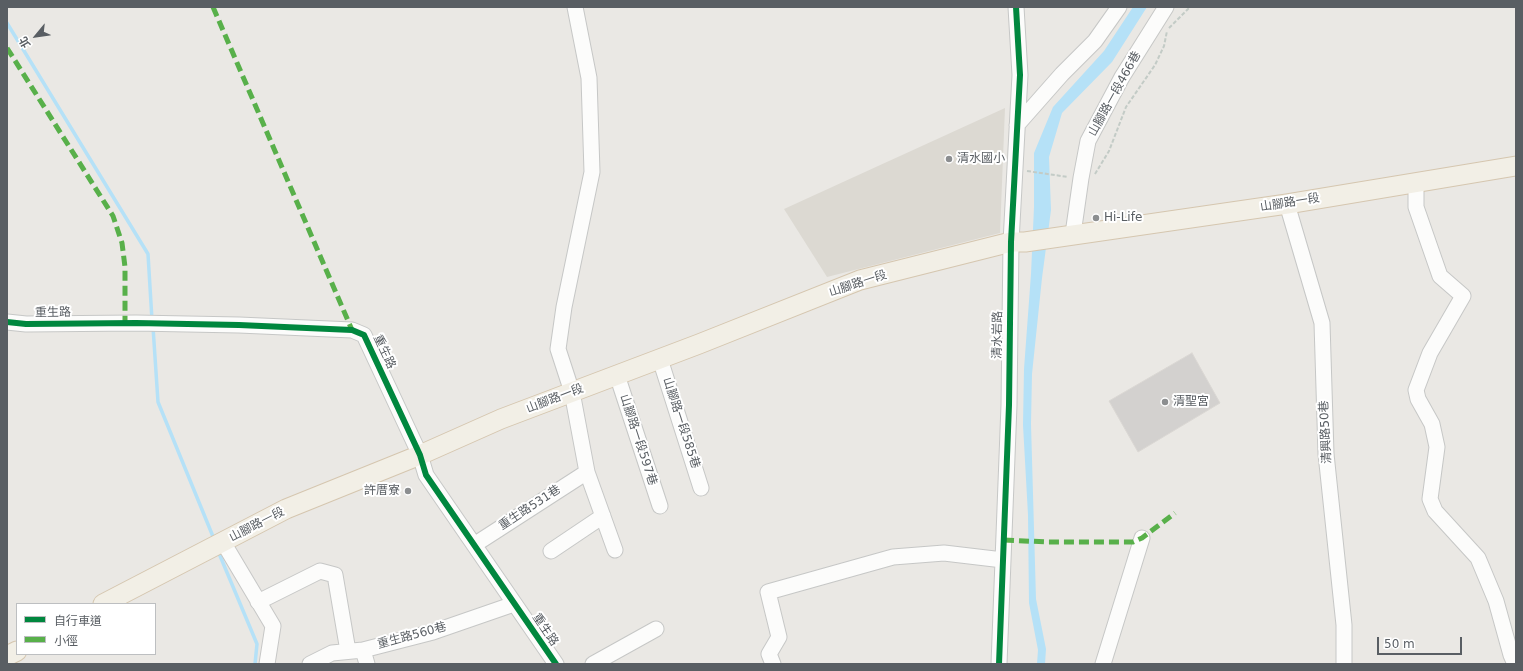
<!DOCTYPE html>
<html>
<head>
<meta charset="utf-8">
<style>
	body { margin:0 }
	#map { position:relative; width:1523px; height:671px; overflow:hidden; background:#eae8e4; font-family:"DejaVu Sans","Noto Sans TC",sans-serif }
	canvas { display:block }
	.frame { position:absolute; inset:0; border:8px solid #595e63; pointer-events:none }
	.legend { position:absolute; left:16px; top:603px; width:140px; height:52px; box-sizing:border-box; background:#fff; border:1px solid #bdbfc1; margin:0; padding:5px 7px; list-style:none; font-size:12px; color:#595e63 }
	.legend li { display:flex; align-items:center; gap:8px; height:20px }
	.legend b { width:20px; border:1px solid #bdbfc1 }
	.north { position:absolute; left:16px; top:16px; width:40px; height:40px; -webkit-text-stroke:3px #fff; paint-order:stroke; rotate:241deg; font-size:11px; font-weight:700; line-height:16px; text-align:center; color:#595e63 }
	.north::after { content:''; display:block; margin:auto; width:14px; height:18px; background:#595e63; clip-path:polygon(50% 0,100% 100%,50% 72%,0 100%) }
	.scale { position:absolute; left:1377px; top:637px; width:85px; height:18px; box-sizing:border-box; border:2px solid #595e63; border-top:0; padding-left:5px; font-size:12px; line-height:14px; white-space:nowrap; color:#595e63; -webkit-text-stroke:3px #fff; paint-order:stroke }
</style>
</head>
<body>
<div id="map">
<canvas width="1523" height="671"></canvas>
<div class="frame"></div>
<ul class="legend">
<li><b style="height:5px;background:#00873e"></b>自行車道</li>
<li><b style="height:5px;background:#58b04a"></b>小徑</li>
</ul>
<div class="north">北</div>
<div class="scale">50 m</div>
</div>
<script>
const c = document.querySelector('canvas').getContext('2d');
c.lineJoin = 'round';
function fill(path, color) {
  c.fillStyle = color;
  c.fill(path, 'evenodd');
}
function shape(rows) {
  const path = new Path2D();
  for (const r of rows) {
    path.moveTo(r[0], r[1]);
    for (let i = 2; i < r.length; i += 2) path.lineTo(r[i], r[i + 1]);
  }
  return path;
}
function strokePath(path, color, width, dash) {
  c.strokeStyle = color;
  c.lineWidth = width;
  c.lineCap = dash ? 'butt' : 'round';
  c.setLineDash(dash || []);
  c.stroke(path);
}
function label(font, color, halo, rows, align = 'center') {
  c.font = font + ' "DejaVu Sans","Noto Sans TC",sans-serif';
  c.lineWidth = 4;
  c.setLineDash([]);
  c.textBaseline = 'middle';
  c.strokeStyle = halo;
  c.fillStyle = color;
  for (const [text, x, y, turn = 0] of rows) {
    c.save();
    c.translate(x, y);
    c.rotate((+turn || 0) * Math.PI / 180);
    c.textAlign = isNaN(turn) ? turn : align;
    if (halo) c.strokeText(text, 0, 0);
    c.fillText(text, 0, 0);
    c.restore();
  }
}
const education = shape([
	[1005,108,1000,233,827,277,784,209]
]);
const water = shape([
	[1133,7,1147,7,1112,62,1062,113,1049,157,1051,210,1042,278,1032,374,1031,424,1036,599,1046,649,1045,664,1037,664,1038,650,1029,603,1028,515,1023,425,1024,369,1031,274,1034,207,1034,153,1053,107,1104,51]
]);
const stream = shape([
	[7,23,148,254,152,320],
	[153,327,158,402,214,539],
	[218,551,257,644,255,664]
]);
const building = shape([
	[1192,353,1220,403,1138,452,1109,401,1192,353]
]);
const path = shape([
	[1169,28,1190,7],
	[1027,171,1068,177],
	[1095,174,1109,151,1126,107,1155,65,1164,46,1167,31]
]);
const minor = shape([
	[575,7,589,78,592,172,564,307,558,349,572,392,587,472,615,550],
	[1017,125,1062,74,1095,41,1119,7],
	[1416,182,1416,207,1440,276,1463,296,1430,353,1416,390,1418,399,1432,424,1437,447,1430,499,1435,511,1478,558,1496,601,1511,655,1515,664],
	[1287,204,1322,323,1326,454,1344,625,1344,664],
	[1073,234,1081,178,1088,141,1122,77,1166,7],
	[7,322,26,324,136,323,239,325,352,330,364,335,420,455,426,475,556,664],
	[660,359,701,488],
	[617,375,660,506],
	[223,542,273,626,267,664],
	[474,545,587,472],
	[551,551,603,516],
	[258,602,320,571,335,575,348,651],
	[363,650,367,664],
	[310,664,332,653,363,650,433,632,514,604],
	[593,664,656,629],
	[773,664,769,654,779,637,768,592,893,557,944,553,1003,560],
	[999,664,1009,405,1011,242,1020,75,1016,7],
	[1103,664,1142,538]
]);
const major = shape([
	[103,604,286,509,420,455,501,419,699,344,860,280,1011,242,1025,242,1287,204,1516,166],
	[7,656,17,651]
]);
const quiet = shape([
	[213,7,352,330],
	[7,48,113,216,122,243,125,267,125,323],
	[1004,540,1048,542,1133,542,1142,538,1175,513]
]);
const cycleway = shape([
	[7,322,26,324,136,323,239,325,352,330,364,335,420,455,426,475,556,664],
	[999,664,1009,405,1011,242,1020,75,1016,7]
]);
const markers = [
	[949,159,4,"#8c8e90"],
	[1096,218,4,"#8c8e90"],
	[1165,402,4,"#8c8e90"],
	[408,491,4,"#8c8e90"]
];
const streetNames = [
	["山腳路一段466巷",1115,94,-61],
	["山腳路一段",1290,203,-9],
	["山腳路一段",858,284,-18],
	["重生路",53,313,-1],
	["清水岩路",998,335,-89],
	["重生路",384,352,65],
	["山腳路一段",555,399,-21],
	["山腳路一段585巷",681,423,72],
	["清興路50巷",1326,432,-93],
	["山腳路一段597巷",638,440,72],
	["重生路531巷",530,508,-33],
	["山腳路一段",257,525,-27],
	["重生路",545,630,56],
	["重生路560巷",412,636,-15]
];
const poiNames = [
	["清水國小",957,159],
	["Hi-Life",1104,218],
	["清聖宮",1173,402],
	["許厝寮",400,491,"right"]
];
fill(education, '#dcd9d2');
fill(water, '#b5e1f7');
strokePath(stream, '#b5e1f7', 3.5);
fill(building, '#d3d1cf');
strokePath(building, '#dad7d3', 1);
strokePath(minor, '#c6c7c6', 17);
strokePath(major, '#d5c6af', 21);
strokePath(path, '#c3cbc6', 2, [4, 2]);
strokePath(minor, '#fcfcfb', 15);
strokePath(major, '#f2efe6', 19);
strokePath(quiet, '#58b04a', 5, [10, 5]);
strokePath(cycleway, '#00873e', 6);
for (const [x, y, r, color] of markers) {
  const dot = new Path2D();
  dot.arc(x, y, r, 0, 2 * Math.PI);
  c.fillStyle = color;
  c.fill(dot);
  strokePath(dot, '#fff', 1.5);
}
label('12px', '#595e63', '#fff', streetNames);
label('12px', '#595e63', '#fff', poiNames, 'left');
</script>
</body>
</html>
